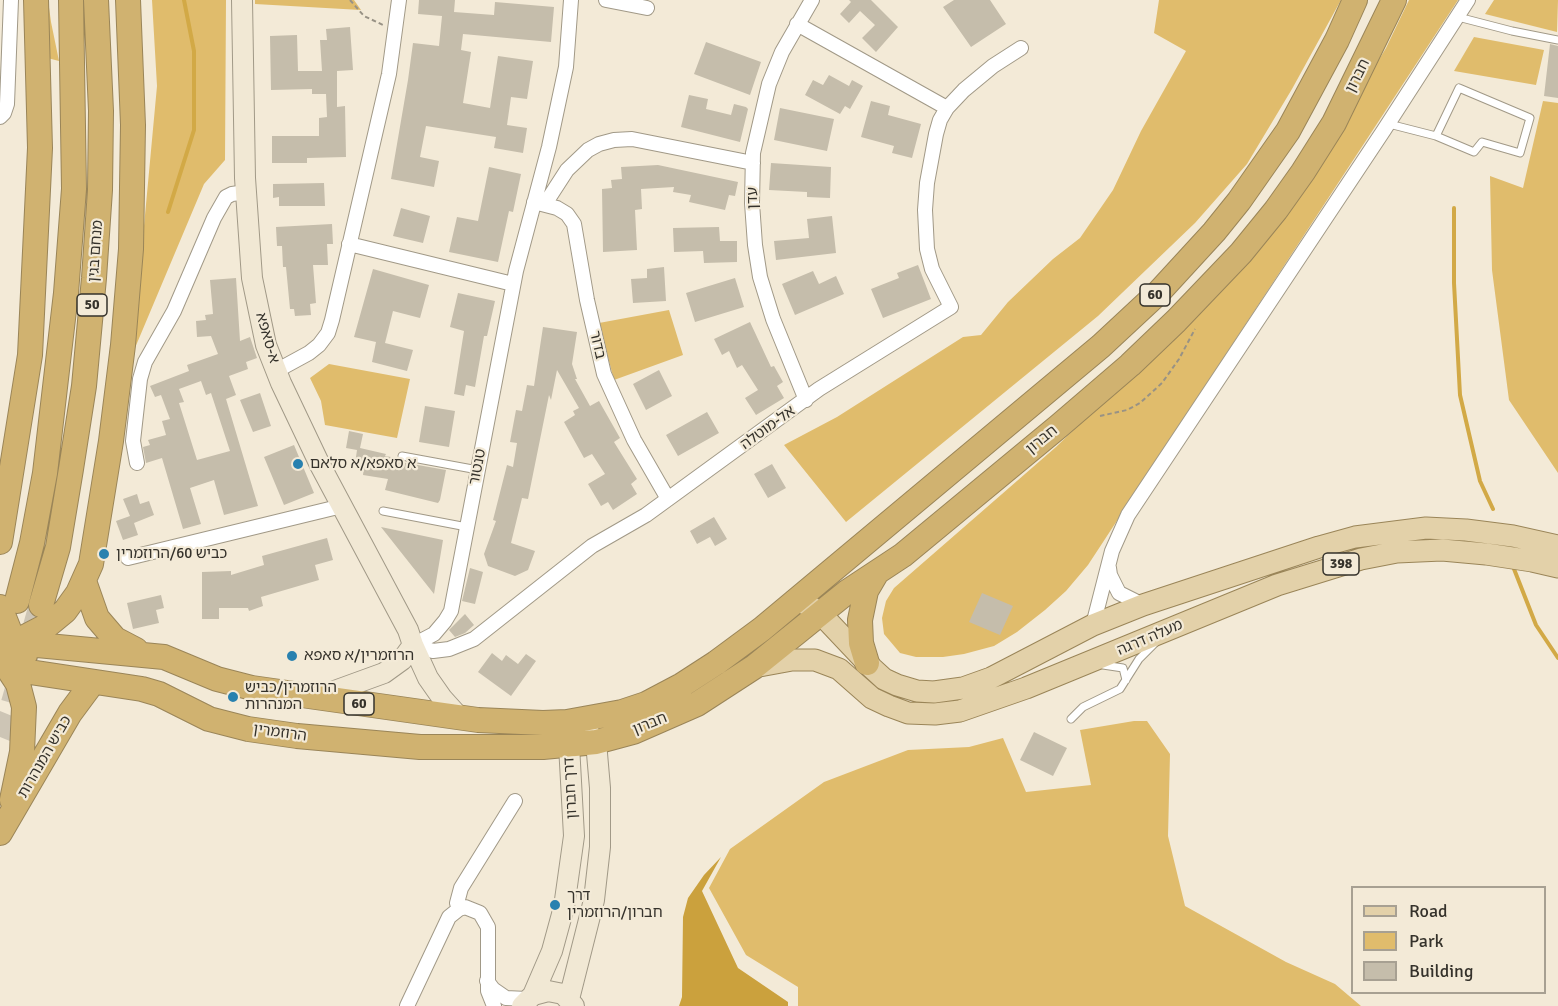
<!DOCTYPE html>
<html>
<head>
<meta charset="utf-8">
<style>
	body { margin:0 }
	#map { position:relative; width:1558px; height:1006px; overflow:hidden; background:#f3ead7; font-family:Signika,sans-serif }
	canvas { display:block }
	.legend { position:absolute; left:1351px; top:886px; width:195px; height:108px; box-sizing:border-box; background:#f3ead7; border:2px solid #a7a092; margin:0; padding:8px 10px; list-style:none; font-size:18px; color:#35322b }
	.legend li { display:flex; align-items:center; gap:12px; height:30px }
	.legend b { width:30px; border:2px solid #a7a092 }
</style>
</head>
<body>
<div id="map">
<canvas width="1558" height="1006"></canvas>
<ul class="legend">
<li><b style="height:8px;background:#e3d1a9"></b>Road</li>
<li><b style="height:16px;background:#e0bc6c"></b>Park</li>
<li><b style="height:16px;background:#c5bdab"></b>Building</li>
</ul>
</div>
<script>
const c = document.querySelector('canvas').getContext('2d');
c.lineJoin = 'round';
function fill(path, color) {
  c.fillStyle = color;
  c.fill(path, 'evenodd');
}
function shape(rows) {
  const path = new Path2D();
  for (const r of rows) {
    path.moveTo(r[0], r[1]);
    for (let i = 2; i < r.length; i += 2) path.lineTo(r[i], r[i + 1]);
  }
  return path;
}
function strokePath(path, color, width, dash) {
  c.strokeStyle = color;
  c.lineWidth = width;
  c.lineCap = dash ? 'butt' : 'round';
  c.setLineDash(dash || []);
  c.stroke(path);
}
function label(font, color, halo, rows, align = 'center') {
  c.font = font + ' Signika,"Noto Sans Hebrew",sans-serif';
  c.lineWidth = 4.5;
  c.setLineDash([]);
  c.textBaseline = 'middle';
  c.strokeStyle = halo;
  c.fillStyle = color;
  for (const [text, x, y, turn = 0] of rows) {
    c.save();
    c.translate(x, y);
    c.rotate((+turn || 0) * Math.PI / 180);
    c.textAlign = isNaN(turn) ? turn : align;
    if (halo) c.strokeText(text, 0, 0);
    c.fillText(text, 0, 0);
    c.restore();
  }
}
const green = shape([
	[48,0,51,22,59,61,28,53],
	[152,0,226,0,225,160,204,184,132,355,157,86],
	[255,0,354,0,361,10,255,4],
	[1159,0,1341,0,1292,89,1247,164,1195,223,1098,316,846,522,784,445,837,417,963,337,981,335,1008,302,1053,259,1080,238,1113,190,1141,131,1186,51,1154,33],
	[1409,0,1458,0,1088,565,1066,591,1045,610,1017,632,994,646,964,654,943,657,916,657,900,653,884,634,882,618,886,601,894,588,1056,447,1228,280,1285,214,1386,48],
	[1494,0,1558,0,1557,32,1485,14],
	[1474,37,1544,50,1536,85,1454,71],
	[1543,101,1558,103,1558,473,1509,400,1492,270,1490,176,1523,188],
	[669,310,683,355,614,380,599,323],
	[329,364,410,379,397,438,325,425,321,401,310,378],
	[1134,721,1147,721,1170,754,1168,836,1185,906,1286,962,1335,984,1361,1006,798,1006,798,987,746,955,709,888,730,849,824,782,908,750,969,747,1003,738,1026,792,1091,785,1080,730]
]);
const forest = shape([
	[721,857,702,891,738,968,788,1002,788,1006,679,1006,682,997,683,917,688,898,704,875]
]);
const stream = shape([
	[1454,208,1454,283,1460,395,1480,481,1493,509],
	[168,212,194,130,194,51,184,0],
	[1514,569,1536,625,1558,658]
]);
const building = shape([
	[419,0,455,0,454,12,494,15,495,2,554,7,551,42,463,34,461,50,471,52,463,103,490,108,498,56,533,61,527,99,511,97,507,125,527,128,523,153,494,148,496,137,426,126,420,157,439,161,434,187,391,179,408,80,413,43,439,46,442,16,418,14],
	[849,0,871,0,898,27,876,52,862,38,875,25,860,11,849,23,840,14,851,2],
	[954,0,990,0,1006,24,971,47,943,7],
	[350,27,353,70,337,71,337,107,345,106,346,157,307,158,307,163,272,163,272,136,319,136,319,118,327,117,326,94,312,94,312,89,271,90,270,36,297,35,298,71,322,71,320,40,327,40,326,29],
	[706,42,761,62,750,95,694,74],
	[1550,44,1558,46,1558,98,1544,96],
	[829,75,849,86,852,80,863,86,850,109,845,106,840,114,805,95,813,80,823,85],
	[689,95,708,99,706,109,731,115,734,104,746,107,748,109,740,142,681,127],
	[871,101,890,106,888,115,921,124,912,158,892,153,894,146,861,137],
	[780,108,834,119,827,151,774,140],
	[771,163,831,167,830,198,807,197,807,192,769,190],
	[658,165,738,182,735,196,729,195,725,210,689,202,691,195,673,192,674,187,641,189,642,209,635,210,637,250,603,252,602,189,612,188,611,180,622,179,621,167],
	[489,167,521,174,513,212,509,211,498,262,449,252,457,217,478,221],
	[324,183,325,206,279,206,279,197,273,198,273,184],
	[401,208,430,216,423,243,393,236],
	[832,216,836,253,776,260,774,241,809,238,807,219],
	[332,224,333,244,327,244,328,265,313,265,316,303,310,304,311,315,295,316,294,309,290,309,286,267,283,267,282,246,277,246,276,227],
	[719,227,720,241,737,241,737,262,704,263,703,251,674,252,673,228],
	[918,265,931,299,883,318,871,289,899,278,897,273],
	[664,267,666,301,633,303,631,279,647,278,647,269],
	[373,269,429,285,420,318,393,311,385,343,413,350,407,371,372,362,376,342,354,337],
	[813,271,819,284,836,276,844,294,795,315,782,284],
	[236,278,240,341,250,337,257,358,246,362,248,369,229,376,236,395,226,399,258,506,224,515,214,480,190,488,201,524,183,529,162,458,146,463,143,447,150,445,148,440,166,435,162,421,170,419,161,395,155,397,150,386,189,371,187,365,218,354,211,336,197,337,196,321,206,320,205,315,213,314,210,280],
	[201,381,206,395,211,393,230,451,197,460,179,403,184,402,179,389],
	[735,278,744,307,695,322,686,293],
	[458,293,495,301,487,336,484,336,475,387,466,385,464,396,454,394,464,331,450,327],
	[750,322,771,367,774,366,783,382,777,386,784,398,756,415,745,398,758,390,742,365,737,368,729,351,722,355,714,339],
	[543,327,577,332,572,364,577,379,575,379,590,406,599,401,620,438,614,442,637,479,631,484,637,494,613,510,608,502,601,506,588,484,605,474,592,454,584,458,564,422,575,415,573,411,579,408,557,370,551,400,549,395,528,499,522,498,511,543,535,551,528,570,515,576,488,566,484,554,496,521,493,520,507,465,513,467,517,443,510,442,516,410,522,411,527,385,534,386],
	[659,370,672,396,646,410,633,384],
	[260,393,271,426,253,432,240,400],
	[425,406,455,411,449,447,419,442],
	[707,412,719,433,678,456,666,435],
	[349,431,363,434,360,448,386,454,385,456,397,458,401,462,446,470,440,500,438,503,385,490,388,479,363,475,364,466,355,464,357,450,346,448],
	[294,445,314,493,284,505,264,457],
	[772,464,786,488,768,498,754,474],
	[137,494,140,504,149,501,154,515,134,523,138,535,123,540,116,521,130,516,123,499],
	[714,517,727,539,715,546,710,537,697,544,690,531],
	[381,527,443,540,434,594],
	[327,538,333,560,315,565,319,580,261,597,263,606,249,611,248,608,219,608,219,619,202,619,202,572,231,571,231,575,264,565,262,556],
	[470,568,483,572,475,604,462,601],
	[982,593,1013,606,1000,635,969,622],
	[161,595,164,608,156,610,159,623,133,629,127,603],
	[465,614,474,625,465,633,455,637,449,630],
	[492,653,502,661,506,655,518,664,526,654,536,661,511,696,478,672],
	[1034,732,1067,748,1053,776,1020,760]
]);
const highwayTunnel = shape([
	[0,737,11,710,41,605]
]);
const path = shape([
	[350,0,364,16,383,25],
	[1100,416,1127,410,1140,403,1162,383,1179,359,1195,329]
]);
const lane = shape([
	[1458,17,1512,31,1558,40],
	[1459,88,1530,118,1520,153,1482,142,1474,152,1436,136,1459,88],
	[1389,124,1436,136],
	[402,456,478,470],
	[383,511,467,527],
	[1103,665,1123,668,1126,680],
	[1071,719,1083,707,1120,689,1139,659,1155,643]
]);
const street = shape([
	[606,0,647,8],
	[797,24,947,108],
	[0,117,4,113,7,104,11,0],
	[534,202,557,208,567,214,574,224,587,300,604,374,634,440,668,499],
	[545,204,567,170,588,150,599,144,614,140,632,139,753,163],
	[349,244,513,284],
	[276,371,309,353,319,345,328,333,332,320,389,74,399,0],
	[806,400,773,319,760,277,755,245,752,203,753,153,769,84,782,52,812,0],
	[137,463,133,441,140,379,145,362,174,311,214,218,226,197,232,194,246,192],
	[128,558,342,506],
	[1109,568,1110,575,1119,593,1143,605],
	[1093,625,1112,551,1128,515,1384,130,1468,0],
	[413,645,433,651,449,649,474,639,592,546,646,515,819,389,951,307,932,269,927,249,925,210,927,183,936,134,940,120,947,108,964,90,993,66,1021,48],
	[413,645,434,634,445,621,451,611,516,271,549,147,566,67,571,0],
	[459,909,457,903,461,888,515,801],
	[487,981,493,989,506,998,527,999],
	[407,1006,449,917,459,909,465,907,480,913,488,927,488,991,494,1006]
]);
const secondary = shape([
	[242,0,245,178,252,278,266,345,281,383,320,465,408,630,413,645,428,678,442,698,460,718],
	[318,697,384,673,402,660,413,645],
	[533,995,552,951,564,907,574,836,569,745,580,721,596,742,600,788,600,847,594,900,569,999],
	[522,1006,533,995,548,991,563,994,574,1006]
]);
const primary = shape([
	[795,600,808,605,820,613,872,668,884,679,897,685,917,691,934,692,963,688,991,678,1093,625,1143,605,1319,547,1355,537,1426,528,1466,530,1513,536,1558,546],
	[754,667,792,660,815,660,839,669,872,698,889,706,908,713,935,714,960,711,1026,688,1277,585,1361,559,1397,552,1442,550,1486,554,1532,561,1558,567]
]);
const highway = shape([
	[0,542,30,355,40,148,36,0],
	[84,581,97,618,115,639,136,650],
	[17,601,32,543,45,473,66,293,74,189,71,0],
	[41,605,58,547,71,469,84,386,94,278,100,190,101,111,96,0],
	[0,607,11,635,25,655],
	[16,643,164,657,217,679,252,688,478,720,543,723,567,722,622,712,646,704,682,685,716,663,762,629,1101,346,1158,293,1214,232,1239,201,1288,131,1337,40,1355,0],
	[0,650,48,625,65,611,78,593,91,564,111,441,123,345,131,249,133,125,128,0],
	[3,661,18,684,24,707,22,752,12,800],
	[867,663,861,643,860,620,866,591,876,574],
	[10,669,142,689,159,694,209,719,248,729,297,736,420,747,543,747,596,742,633,732,697,704,754,667,847,592,903,555,1059,426,1130,365,1176,321,1241,253,1276,210,1303,172,1334,123,1394,0],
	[0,833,70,713,93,682]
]);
const markers = [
	[298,464,6,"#2881af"],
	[104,554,6,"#2881af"],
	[292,656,6,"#2881af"],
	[233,697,6,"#2881af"],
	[555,905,6,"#2881af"]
];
const shields = [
	[1155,295,30],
	[92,305,30],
	[1341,564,36],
	[359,704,30]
];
const shieldNames = [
	["60",1155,295],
	["50",92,305],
	["398",1341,564],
	["60",359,704]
];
const streetNames = [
	["חברון",1358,76,-63],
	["עדן",753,198,-91],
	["מנחם בגין",96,251,-86],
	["א-סאפא",267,338,74],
	["בדור",597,345,77],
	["אל-מוטלה",768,428,-36],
	["חברון",1042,440,-39],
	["טנטור",478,467,-79],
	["מעלה דרגה",1150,638,-23],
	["חברון",650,724,-22],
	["הרוזמרין",280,733,8],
	["כביש המנהרות",45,757,-60],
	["דרך חברון",571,788,-93]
];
const poiNames = [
	["א סאפא/א סלאם",310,464],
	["כביש 60/הרוזמרין",116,554],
	["הרוזמרין/א סאפא",304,656],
	["הרוזמרין/כביש",245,688],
	["המנהרות",245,705],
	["דרך",567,896],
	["חברון/הרוזמרין",567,913]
];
fill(green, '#e0bc6c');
fill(forest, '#cba13d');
strokePath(stream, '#d2a946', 4);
fill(building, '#c5bdab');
strokePath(highwayTunnel, '#cdc5b5', 24, [24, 12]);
strokePath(lane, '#a19987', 9);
strokePath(street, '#a19987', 16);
strokePath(secondary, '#a19987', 22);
strokePath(primary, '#9a8558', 23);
strokePath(highway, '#9a8558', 26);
strokePath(path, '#989285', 2, [4.5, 3]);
strokePath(lane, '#fff', 7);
strokePath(street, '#fff', 14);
strokePath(secondary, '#f1e8d4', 20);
strokePath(primary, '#e3d1a9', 21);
strokePath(highway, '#d0b270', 24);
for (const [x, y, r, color] of markers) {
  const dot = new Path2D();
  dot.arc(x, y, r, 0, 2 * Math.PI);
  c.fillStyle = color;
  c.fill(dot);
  strokePath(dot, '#f3ead7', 2);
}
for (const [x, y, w] of shields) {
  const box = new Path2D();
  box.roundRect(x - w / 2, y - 11, w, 22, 4.5);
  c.fillStyle = '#f3ead7';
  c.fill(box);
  strokePath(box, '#35322b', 1.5);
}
label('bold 14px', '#35322b', null, shieldNames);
label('15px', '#35322b', '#f3ead7', streetNames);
label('15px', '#35322b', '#f3ead7', poiNames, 'left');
</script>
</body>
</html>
